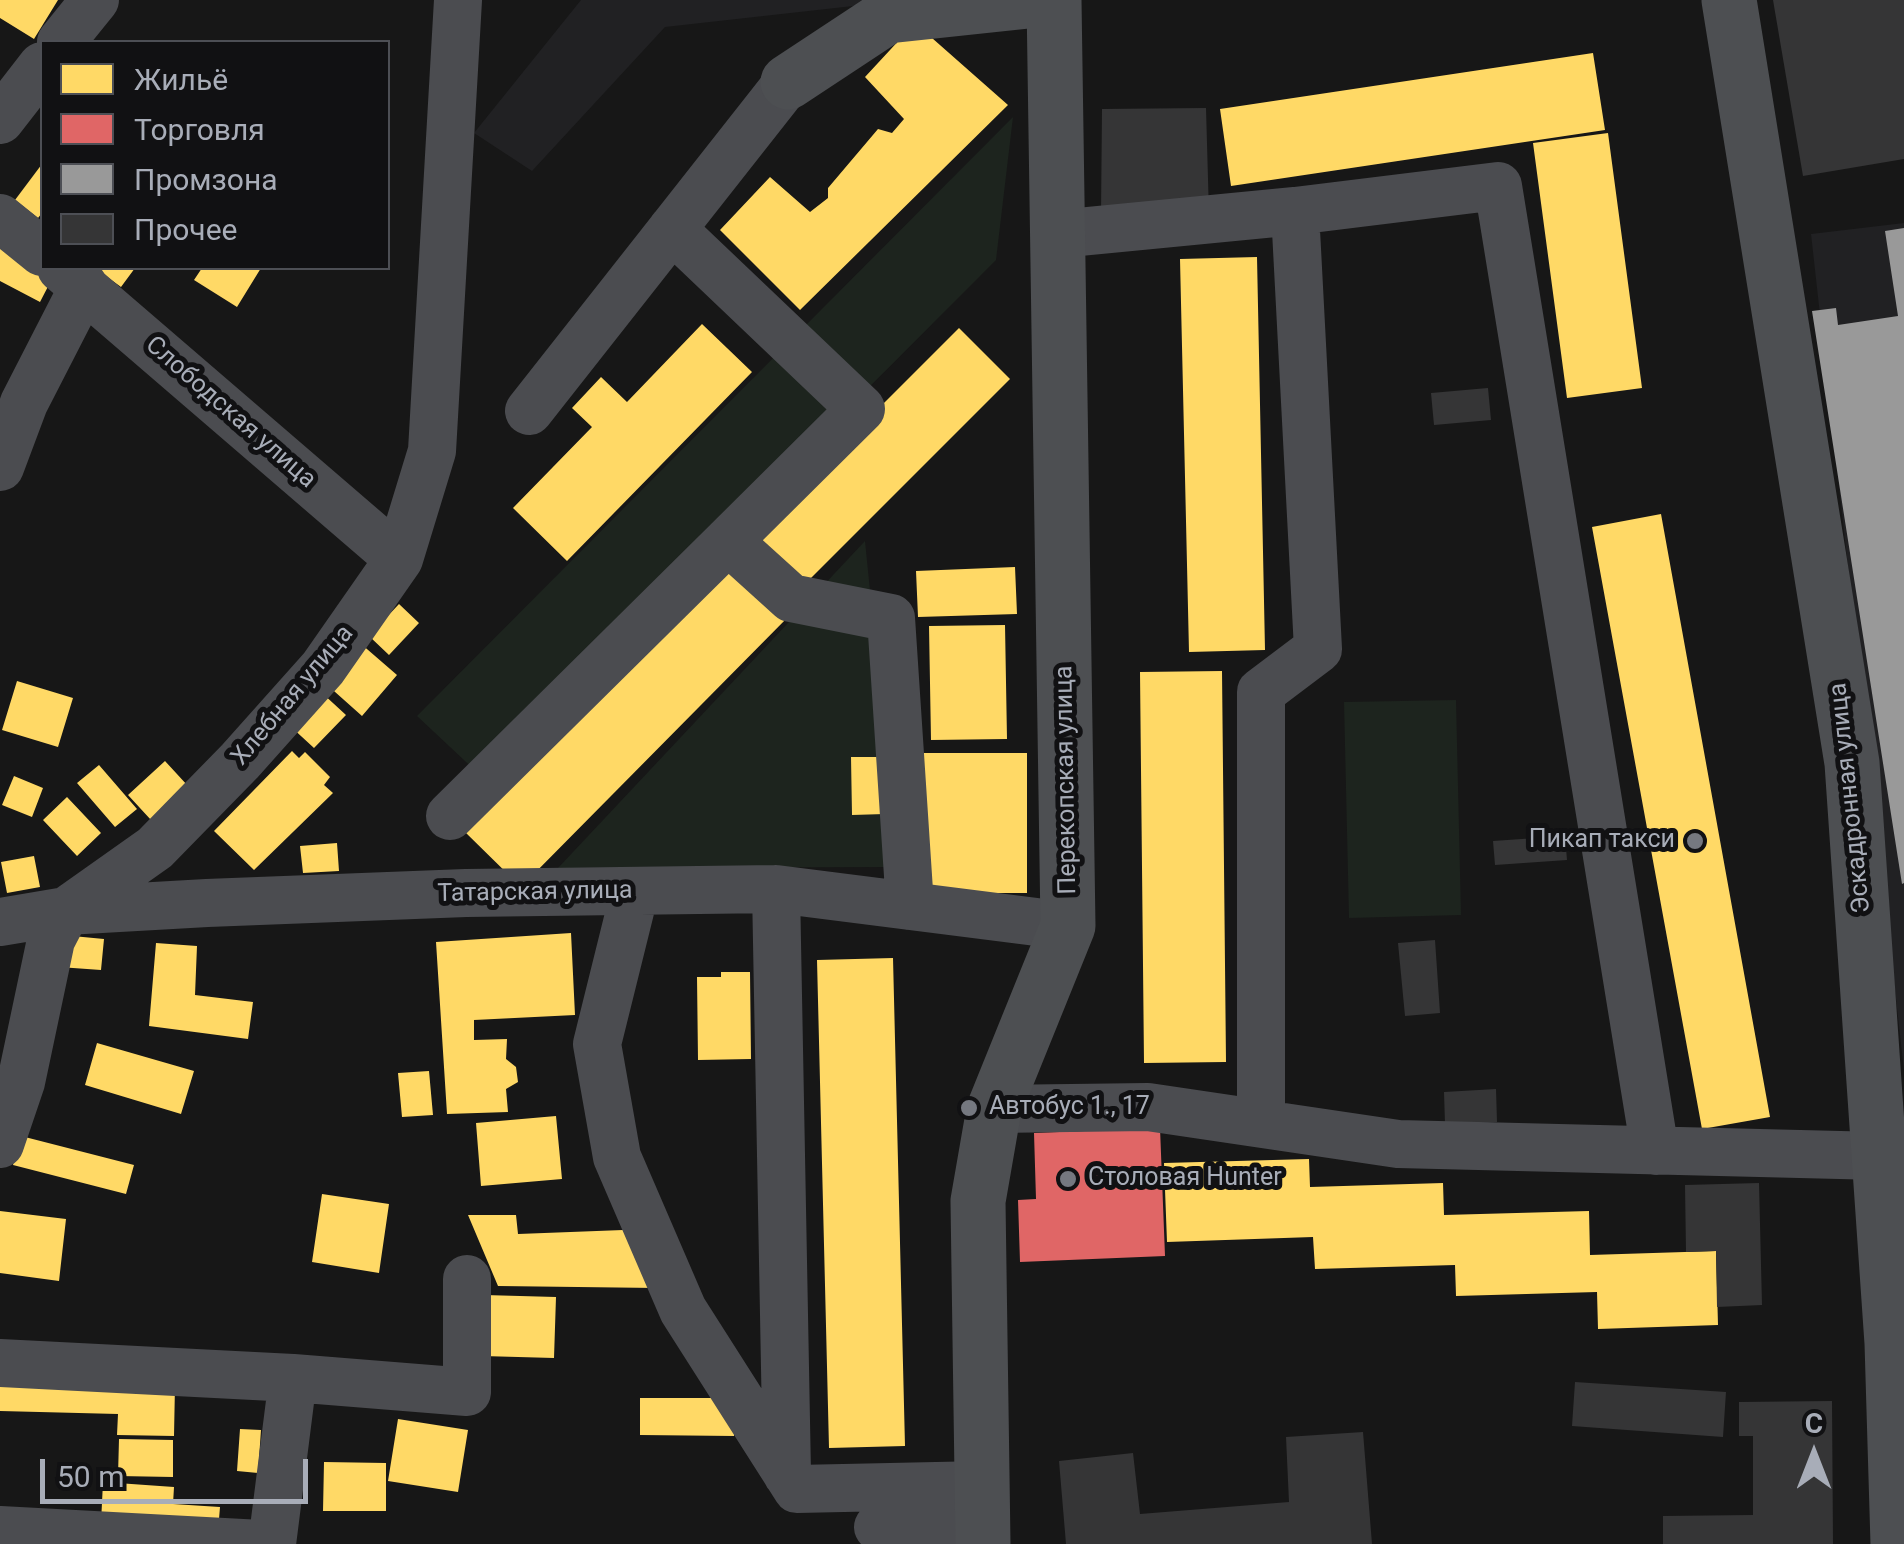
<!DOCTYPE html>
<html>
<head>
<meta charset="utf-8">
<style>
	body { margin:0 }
	#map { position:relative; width:1904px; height:1544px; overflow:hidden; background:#171717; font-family:Roboto,sans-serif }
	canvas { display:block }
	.legend { position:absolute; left:40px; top:40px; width:350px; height:230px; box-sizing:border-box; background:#111113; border:2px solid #4d4f55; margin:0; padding:12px 18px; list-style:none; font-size:30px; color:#a8adb8 }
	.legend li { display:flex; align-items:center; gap:20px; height:50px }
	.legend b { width:50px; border:2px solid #4d4f55 }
	.north { position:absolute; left:1764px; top:1404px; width:100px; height:100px; -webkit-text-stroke:8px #111113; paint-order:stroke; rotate:0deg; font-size:28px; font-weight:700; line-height:40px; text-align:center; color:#a8adb8 }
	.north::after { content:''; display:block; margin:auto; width:35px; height:45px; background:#a8adb8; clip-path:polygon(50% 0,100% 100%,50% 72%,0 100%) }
	.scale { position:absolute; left:40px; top:1459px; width:268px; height:45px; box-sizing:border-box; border:5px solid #a8adb8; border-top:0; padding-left:12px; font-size:30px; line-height:35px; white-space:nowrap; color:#a8adb8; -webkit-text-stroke:8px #111113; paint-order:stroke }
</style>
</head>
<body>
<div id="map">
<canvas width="1904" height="1544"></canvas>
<ul class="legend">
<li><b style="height:28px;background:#ffd966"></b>Жильё</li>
<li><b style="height:28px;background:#e06666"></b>Торговля</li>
<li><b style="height:28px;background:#999"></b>Промзона</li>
<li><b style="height:28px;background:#353536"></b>Прочее</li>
</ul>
<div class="north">С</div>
<div class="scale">50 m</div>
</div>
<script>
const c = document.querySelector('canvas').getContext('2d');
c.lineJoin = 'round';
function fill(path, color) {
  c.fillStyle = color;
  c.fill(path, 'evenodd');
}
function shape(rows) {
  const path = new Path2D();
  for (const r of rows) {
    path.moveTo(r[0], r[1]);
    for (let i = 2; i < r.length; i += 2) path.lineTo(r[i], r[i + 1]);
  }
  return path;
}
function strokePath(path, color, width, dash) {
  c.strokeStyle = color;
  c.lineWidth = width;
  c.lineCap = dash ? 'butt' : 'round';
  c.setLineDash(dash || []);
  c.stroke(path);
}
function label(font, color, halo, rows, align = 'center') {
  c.font = font + ' Roboto,sans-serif';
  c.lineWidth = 10;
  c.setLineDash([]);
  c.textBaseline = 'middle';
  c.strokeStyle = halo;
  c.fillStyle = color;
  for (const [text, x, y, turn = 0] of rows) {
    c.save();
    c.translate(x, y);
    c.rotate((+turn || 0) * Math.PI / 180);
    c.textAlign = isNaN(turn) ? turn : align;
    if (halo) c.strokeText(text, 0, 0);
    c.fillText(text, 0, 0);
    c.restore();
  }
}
const built = shape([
	[581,0,907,0,665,27,532,171,474,133],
	[1904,223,1904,1071,1811,234]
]);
const green = shape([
	[1013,117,996,260,481,776,417,716],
	[865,541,898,867,558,868],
	[1456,700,1461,915,1349,918,1344,702]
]);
const homes = shape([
	[0,0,58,0,34,39,0,18],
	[915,23,1008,105,800,310,720,230,770,177,810,212,828,198,828,188,878,129,892,133,904,119,865,77],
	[1593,53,1605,130,1231,186,1220,109],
	[1608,133,1642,388,1567,398,1533,143],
	[42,164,42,213,38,218,15,200],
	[0,245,55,273,40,302,0,281],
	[1257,257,1265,650,1189,652,1180,259],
	[95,268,135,268,121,287],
	[202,268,261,268,237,307,194,280],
	[702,324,752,372,567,561,513,508,592,427,572,408,601,377,627,402],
	[959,328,1010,379,800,589,749,538],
	[1661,514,1770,1117,1702,1129,1592,527],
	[733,560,789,616,521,887,465,832],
	[1015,567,1017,614,918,617,916,571],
	[399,604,419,623,389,655,369,636],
	[1005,625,1007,739,931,740,929,626],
	[360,643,397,675,362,716,325,683],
	[1222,671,1226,1062,1144,1063,1140,672],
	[17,681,73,698,58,747,2,730],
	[321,692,346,715,314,748,289,725],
	[292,751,299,758,305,752,330,777,324,785,333,793,254,870,214,831],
	[924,753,1027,753,1027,893,924,893],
	[851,757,884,757,885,814,852,815],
	[165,761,188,786,151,820,128,795],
	[99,765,137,809,115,827,77,783],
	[14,776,43,788,32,817,2,805],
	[67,797,101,833,77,856,43,820],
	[337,843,339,871,303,873,300,846],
	[34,856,40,887,7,893,1,862],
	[571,933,575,1015,474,1020,474,1040,507,1039,506,1059,516,1067,518,1082,506,1089,508,1112,447,1114,436,942],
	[62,935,104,939,101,970,59,967],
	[156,943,197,946,195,995,253,1002,248,1039,149,1026],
	[893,958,905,1446,829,1448,817,960],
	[721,972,750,972,751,1059,698,1060,697,977,721,977],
	[97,1043,194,1071,181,1114,85,1085],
	[429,1071,433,1115,402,1117,398,1073],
	[556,1116,562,1179,481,1186,476,1123],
	[21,1136,134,1165,126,1194,13,1165],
	[1309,1159,1310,1187,1443,1183,1444,1215,1589,1211,1590,1255,1716,1251,1718,1325,1598,1329,1597,1292,1456,1296,1455,1265,1315,1269,1313,1237,1167,1242,1164,1163],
	[322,1194,389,1204,379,1273,312,1262],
	[0,1211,66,1219,59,1281,0,1273],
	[468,1215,516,1215,518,1234,623,1230,657,1288,498,1286],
	[484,1295,556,1297,554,1358,482,1356],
	[0,1380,175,1385,174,1436,117,1435,118,1414,0,1411],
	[640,1398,734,1398,734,1436,640,1435],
	[398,1419,468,1430,458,1492,388,1481],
	[240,1429,261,1430,258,1473,237,1471],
	[119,1439,173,1440,173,1477,118,1476],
	[324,1462,386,1463,386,1511,323,1511],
	[103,1482,174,1487,173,1504,220,1507,218,1531,101,1523]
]);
const shops = shape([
	[1160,1128,1165,1256,1020,1262,1018,1200,1036,1199,1034,1133]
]);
const industry = shape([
	[1904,228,1904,883,1902,884,1812,311,1836,308,1838,325,1898,316,1885,231]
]);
const building = shape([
	[1773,0,1904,0,1904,159,1803,176],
	[1206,108,1209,214,1101,214,1102,109],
	[1488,388,1491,420,1434,425,1431,393],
	[1565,836,1567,860,1495,865,1493,841],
	[1435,940,1440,1013,1405,1016,1398,943],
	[1496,1089,1497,1122,1445,1124,1444,1092],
	[1759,1183,1762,1305,1717,1307,1716,1251,1686,1252,1685,1185],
	[1575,1382,1726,1392,1723,1437,1572,1426],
	[1832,1401,1833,1544,1663,1544,1663,1516,1753,1515,1753,1436,1739,1436,1739,1402],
	[1363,1432,1372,1544,1066,1544,1059,1461,1133,1453,1140,1514,1289,1502,1286,1437]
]);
const minor = shape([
	[61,42,95,0],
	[0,120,42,66],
	[0,218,42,252],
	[672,229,861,409,728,541,791,598,891,618,910,906],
	[1058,234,1295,211],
	[61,268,399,559],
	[529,411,788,82],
	[0,467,24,403,84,286],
	[450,816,728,541],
	[776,889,787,1474],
	[635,891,597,1044,617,1157,683,1310,797,1489,983,1485],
	[0,922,66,911,207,903,466,893,776,889,1068,926],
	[994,1109,1148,1107,1398,1144,1880,1156,1904,1179],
	[1261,1123,1261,692,1318,649,1295,211,1498,186,1655,1151],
	[0,1144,21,1082,51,940,66,911,155,848,240,761,323,668,399,559,432,451,458,0],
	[0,1363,293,1378,272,1544],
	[293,1378,467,1392,467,1279],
	[878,1527,983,1523],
	[0,1530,261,1544]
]);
const major = shape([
	[1729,0,1852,763,1892,1343,1898,1544],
	[788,82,888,16,1038,0],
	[983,1544,978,1201,994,1109,1068,926,1054,0]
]);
const markers = [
	[1695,841,10,"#757880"],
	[969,1108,10,"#757880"],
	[1068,1179,10,"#757880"]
];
const streetNames = [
	["Слободская улица",230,413,41],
	["Хлебная улица",293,696,-50],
	["Перекопская улица",1067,780,-91],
	["Эскадронная улица",1851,798,-96],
	["Татарская улица",535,893,-1]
];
const poiNames = [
	["Пикап такси",1675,841,"right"],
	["Автобус 1., 17",989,1108],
	["Столовая Hunter",1088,1179]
];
fill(built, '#212123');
fill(green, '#1d241e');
fill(homes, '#ffd966');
fill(shops, '#e06666');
fill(industry, '#999');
fill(building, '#353536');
strokePath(minor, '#4b4c50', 48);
strokePath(major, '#4d4f52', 55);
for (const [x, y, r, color] of markers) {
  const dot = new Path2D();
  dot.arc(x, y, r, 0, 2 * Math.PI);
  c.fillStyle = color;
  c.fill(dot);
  strokePath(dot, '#111113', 4);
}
label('25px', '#a8adb8', '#111113', streetNames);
label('25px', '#a8adb8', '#111113', poiNames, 'left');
</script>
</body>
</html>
